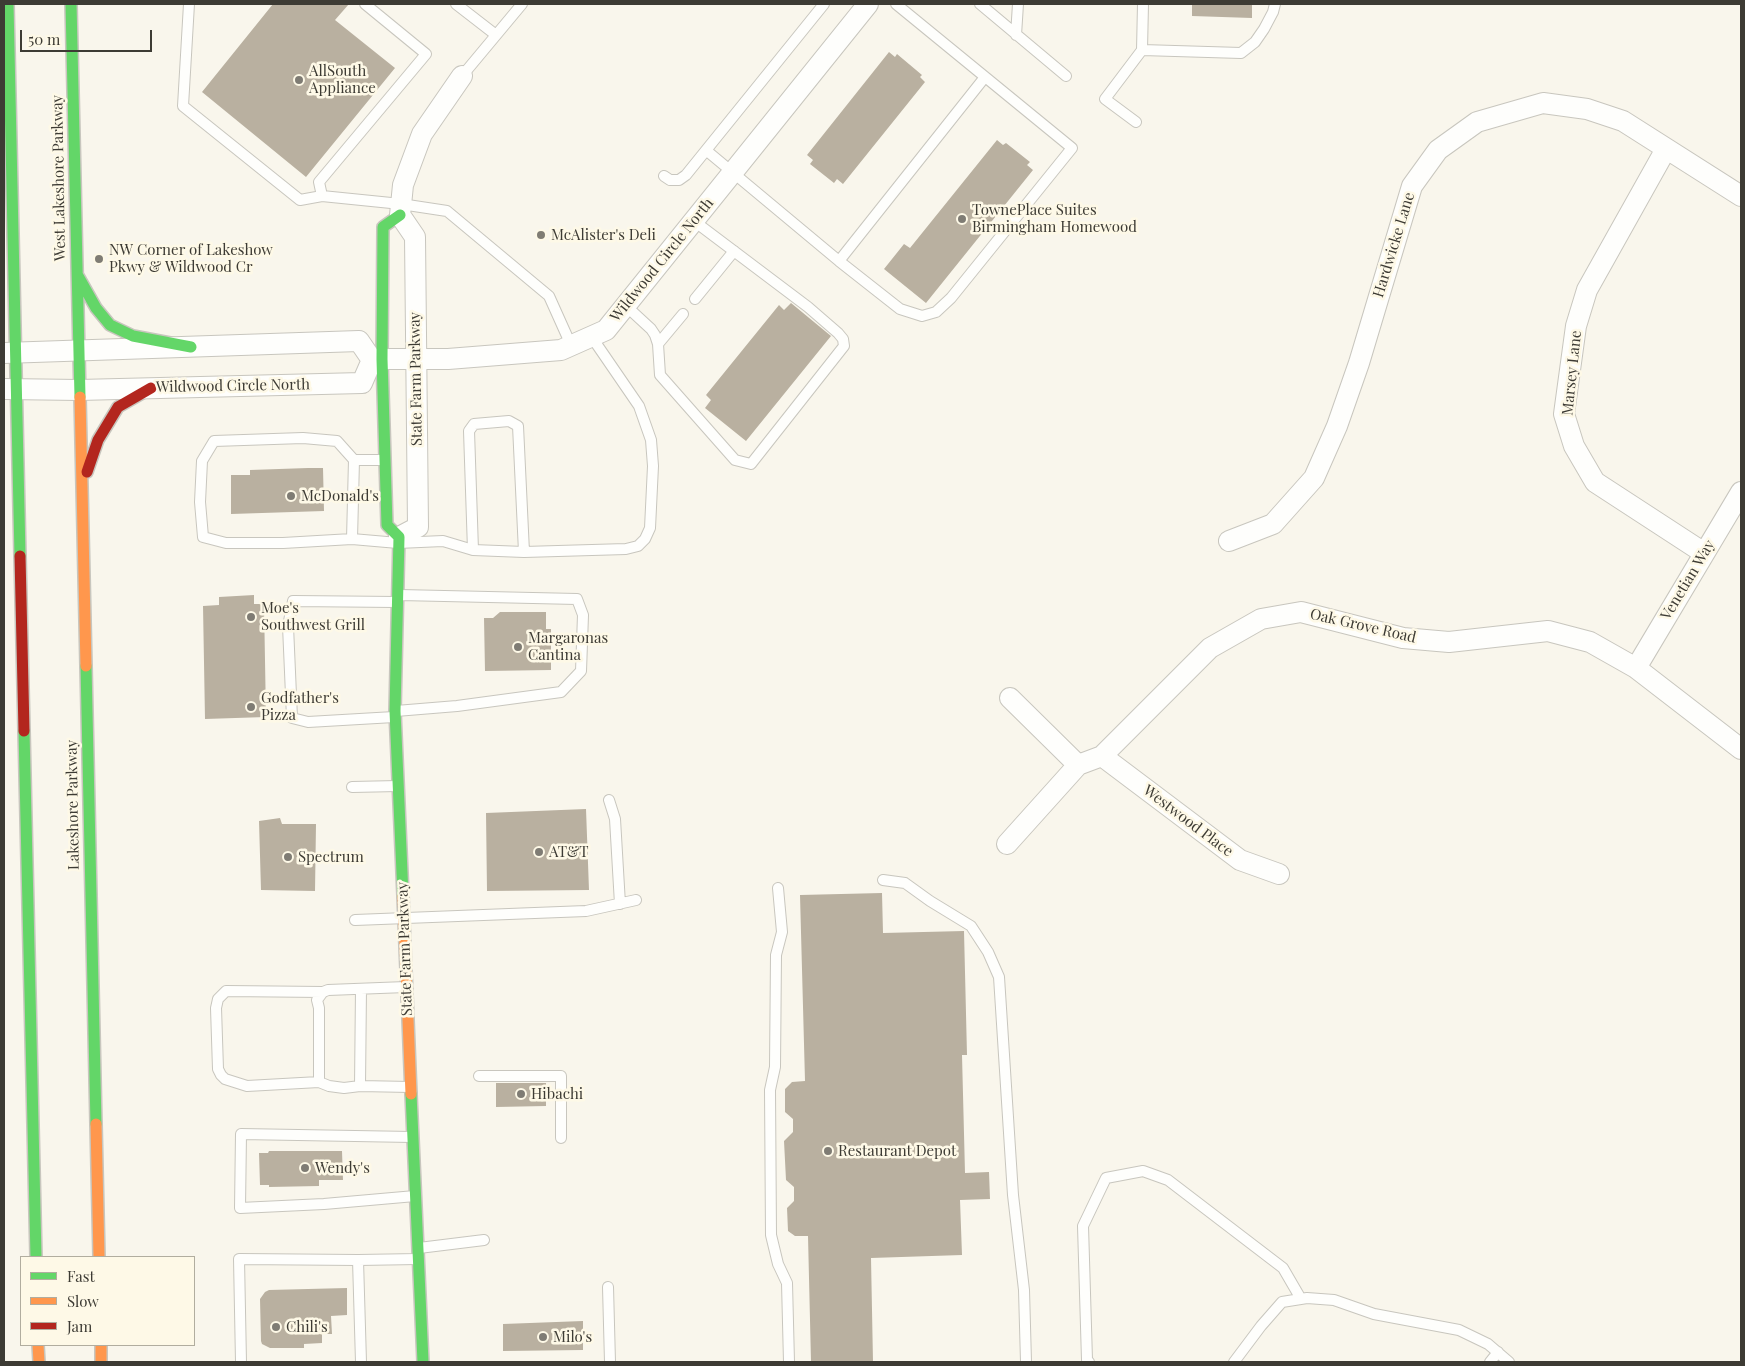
<!DOCTYPE html>
<html>
<head>
<meta charset="utf-8">
<style>
	body { margin:0 }
	#map { position:relative; width:1745px; height:1366px; overflow:hidden; background:#f9f6ec; font-family:"Playfair Display",serif }
	canvas { display:block }
	.frame { position:absolute; inset:0; border:5px solid #3d3b34; pointer-events:none }
	.legend { position:absolute; left:20px; top:1256px; width:175px; height:90px; box-sizing:border-box; background:#fef9e7; border:1px solid #b1ad9f; margin:0; padding:6px 9px; list-style:none; font-size:15px; color:#3d3b34 }
	.legend li { display:flex; align-items:center; gap:10px; height:25px }
	.legend b { width:25px; border:1px solid #b1ad9f }
	.scale { position:absolute; left:20px; top:30px; width:132px; height:22px; box-sizing:border-box; border:2px solid #3d3b34; border-top:0; padding-left:6px; font-size:15px; line-height:18px; white-space:nowrap; color:#3d3b34; -webkit-text-stroke:4px #fef9e7; paint-order:stroke }
</style>
</head>
<body>
<div id="map">
<canvas width="1745" height="1366"></canvas>
<div class="frame"></div>
<ul class="legend">
<li><b style="height:6px;background:#63d668"></b>Fast</li>
<li><b style="height:6px;background:#ff974d"></b>Slow</li>
<li><b style="height:6px;background:#b3261e"></b>Jam</li>
</ul>
<div class="scale">50 m</div>
</div>
<script>
const c = document.querySelector('canvas').getContext('2d');
c.lineJoin = 'round';
function fill(path, color) {
  c.fillStyle = color;
  c.fill(path, 'evenodd');
}
function shape(rows) {
  const path = new Path2D();
  for (const r of rows) {
    path.moveTo(r[0], r[1]);
    for (let i = 2; i < r.length; i += 2) path.lineTo(r[i], r[i + 1]);
  }
  return path;
}
function strokePath(path, color, width, dash) {
  c.strokeStyle = color;
  c.lineWidth = width;
  c.lineCap = dash ? 'butt' : 'round';
  c.setLineDash(dash || []);
  c.stroke(path);
}
function label(font, color, halo, rows, align = 'center') {
  c.font = font + ' "Playfair Display",serif';
  c.lineWidth = 5;
  c.setLineDash([]);
  c.textBaseline = 'middle';
  c.strokeStyle = halo;
  c.fillStyle = color;
  for (const [text, x, y, turn = 0] of rows) {
    c.save();
    c.translate(x, y);
    c.rotate((+turn || 0) * Math.PI / 180);
    c.textAlign = isNaN(turn) ? turn : align;
    if (halo) c.strokeText(text, 0, 0);
    c.fillText(text, 0, 0);
    c.restore();
  }
}
const building = shape([
	[273,4,349,4,335,20,395,68,306,177,202,92],
	[1192,4,1252,4,1252,18,1192,16],
	[889,52,895,57,897,54,922,75,920,77,925,82,843,184,837,179,834,183,810,164,813,160,807,155],
	[997,140,1003,145,1006,143,1030,162,1027,165,1033,170,926,303,884,269,904,244,910,248],
	[791,303,831,336,746,441,705,408,711,400,706,395,779,305,784,310],
	[308,468,323,468,324,511,231,514,231,475,250,475,250,470],
	[254,595,254,604,264,604,266,717,205,719,203,606,219,605,219,597],
	[500,612,546,612,546,629,551,629,551,670,485,671,484,618,493,618],
	[586,809,589,890,487,891,486,813],
	[280,818,282,824,316,824,315,891,261,890,259,821],
	[882,893,883,933,964,931,967,1055,962,1055,965,1173,989,1172,990,1199,960,1200,962,1255,871,1258,873,1362,811,1362,808,1236,795,1236,788,1231,787,1208,794,1201,794,1187,786,1180,784,1141,793,1132,793,1119,785,1112,785,1089,792,1082,805,1081,800,895],
	[496,1083,546,1083,546,1106,496,1107],
	[269,1151,342,1151,343,1180,319,1180,319,1186,269,1187,269,1185,260,1185,259,1153,268,1153],
	[347,1288,347,1315,331,1316,332,1334,322,1334,322,1343,304,1344,304,1348,270,1348,262,1344,261,1341,260,1299,265,1292,269,1290],
	[583,1321,583,1350,503,1351,503,1324]
]);
const lane = shape([
	[189,4,183,106,300,200,322,196,401,204,447,211,549,296,571,345],
	[456,4,496,35],
	[980,4,1066,76],
	[1143,4,1142,50,1241,53,1255,42,1264,29,1273,12,1275,4],
	[1016,35,1018,4],
	[462,76,522,4],
	[1136,122,1105,99,1142,50],
	[707,151,839,261,900,309,922,316,936,312,951,298,1072,148,896,4],
	[664,176,670,180,679,180,686,175,824,4],
	[322,196,319,182,426,54,365,4],
	[839,261,985,77],
	[695,299,734,251],
	[625,305,651,329,655,335,658,344,660,375,735,460,751,464,844,346,843,339,838,333,808,307,694,221],
	[658,344,683,314],
	[384,460,354,460,337,441,303,438,214,441,202,461,200,502,203,537,226,543,283,543,352,539,398,543,443,541,473,550,524,552,626,549,638,546,645,539,650,528,653,466,651,440,639,406,591,336],
	[352,539,354,460],
	[473,550,469,431,474,424,509,421,518,426,524,552],
	[396,711,457,706,561,692,581,671,583,615,577,599,400,595],
	[394,717,308,722,292,718,288,626,293,601,396,602],
	[352,787,398,786],
	[609,800,615,819,620,904],
	[883,880,905,883,930,901,971,926,988,952,999,977,1013,1195,1024,1290,1026,1362],
	[778,888,782,932,776,955,775,1067,770,1090,771,1235,778,1264,787,1283,789,1362],
	[355,920,586,911,636,900],
	[406,987,328,990,323,992,317,1000,319,1008,319,1082,329,1086,344,1088,360,1086,410,1087],
	[479,1076,561,1076,561,1138],
	[319,1082,247,1086,225,1079,221,1075,218,1069,216,1008,218,999,226,991,323,992],
	[360,1086,361,989],
	[412,1137,241,1134,240,1208,324,1204,415,1196],
	[419,1248,484,1240],
	[608,1287,610,1362],
	[241,1362,239,1259,358,1260],
	[361,1362,358,1260,418,1259],
	[1089,1362,1087,1360,1083,1226,1106,1178,1143,1171,1168,1180,1283,1268,1301,1299],
	[1234,1362,1261,1326,1282,1302,1307,1298,1334,1300,1374,1314,1459,1330,1488,1344,1509,1362],
	[1490,1362,1498,1352]
]);
const street = shape([
	[1666,149,1587,290,1576,326,1564,414,1574,446,1595,482,1704,553],
	[4,353,359,341,372,360,362,383,79,390,5,389],
	[382,359,448,359,561,350,606,330,868,4],
	[399,537,418,527,415,237,400,215,403,185,422,134,462,76],
	[1229,541,1273,524,1314,478,1337,426,1359,363,1412,186,1438,150,1477,122,1543,103,1587,109,1623,121,1741,196],
	[1636,668,1741,492],
	[1010,698,1078,765],
	[1102,756,1240,860,1279,874],
	[1007,844,1078,765,1102,756,1210,648,1261,619,1301,612,1403,638,1449,642,1548,631,1590,642,1636,668,1741,749]
]);
const fast = shape([
	[8,4,20,556],
	[71,4,80,397],
	[400,215,383,227,382,359,387,525,399,537,395,711,403,896],
	[78,276,96,308,110,325,133,336,191,347],
	[86,666,96,1124],
	[24,731,36,1257],
	[411,1094,423,1362]
]);
const slow = shape([
	[80,397,86,666],
	[403,896,411,1094],
	[96,1124,99,1257],
	[38,1345,39,1362],
	[101,1345,101,1362]
]);
const jam = shape([
	[87,472,98,440,118,407,151,388],
	[20,556,24,731]
]);
const markers = [
	[299,80,5,"#7f7c74"],
	[962,219,5,"#7f7c74"],
	[541,235,5,"#7f7c74"],
	[99,259,5,"#7f7c74"],
	[291,496,5,"#7f7c74"],
	[251,617,5,"#7f7c74"],
	[518,647,5,"#7f7c74"],
	[251,707,5,"#7f7c74"],
	[539,852,5,"#7f7c74"],
	[288,857,5,"#7f7c74"],
	[521,1094,5,"#7f7c74"],
	[828,1151,5,"#7f7c74"],
	[305,1168,5,"#7f7c74"],
	[276,1327,5,"#7f7c74"],
	[543,1337,5,"#7f7c74"]
];
const poiNames = [
	["AllSouth",309,71],
	["Appliance",309,88],
	["TownePlace Suites",972,210],
	["Birmingham Homewood",972,227],
	["McAlister's Deli",551,235],
	["NW Corner of Lakeshow",109,250],
	["Pkwy & Wildwood Cr",109,267],
	["McDonald's",301,496],
	["Moe's",261,608],
	["Southwest Grill",261,625],
	["Margaronas",528,638],
	["Cantina",528,655],
	["Godfather's",261,698],
	["Pizza",261,715],
	["AT&T",549,852],
	["Spectrum",298,857],
	["Hibachi",531,1094],
	["Restaurant Depot",838,1151],
	["Wendy's",315,1168],
	["Chili's",286,1327],
	["Milo's",553,1337]
];
const streetNames = [
	["West Lakeshore Parkway",59,178,-91],
	["Hardwicke Lane",1394,245,-73],
	["Wildwood Circle North",662,260,-51],
	["Marsey Lane",1572,373,-84],
	["State Farm Parkway",416,379,-91],
	["Wildwood Circle North",233,386,-1],
	["Venetian Way",1688,580,-59],
	["Oak Grove Road",1363,626,13],
	["Lakeshore Parkway",73,805,-91],
	["Westwood Place",1188,821,37],
	["State Farm Parkway",405,949,-92]
];
fill(building, '#b9b0a0');
strokePath(lane, '#c8c6be', 12);
strokePath(street, '#c8c6be', 22);
strokePath(fast, '#c8c6be', 14);
strokePath(slow, '#c8c6be', 14);
strokePath(jam, '#c8c6be', 14);
strokePath(lane, '#fefefc', 10);
strokePath(street, '#fefefc', 20);
strokePath(fast, '#63d668', 11);
strokePath(slow, '#ff974d', 11);
strokePath(jam, '#b3261e', 11);
for (const [x, y, r, color] of markers) {
  const dot = new Path2D();
  dot.arc(x, y, r, 0, 2 * Math.PI);
  c.fillStyle = color;
  c.fill(dot);
  strokePath(dot, '#fef9e7', 2);
}
label('15px', '#3d3b34', '#fef9e7', poiNames, 'left');
label('15px', '#3d3b34', '#fef9e7', streetNames);
</script>
</body>
</html>
